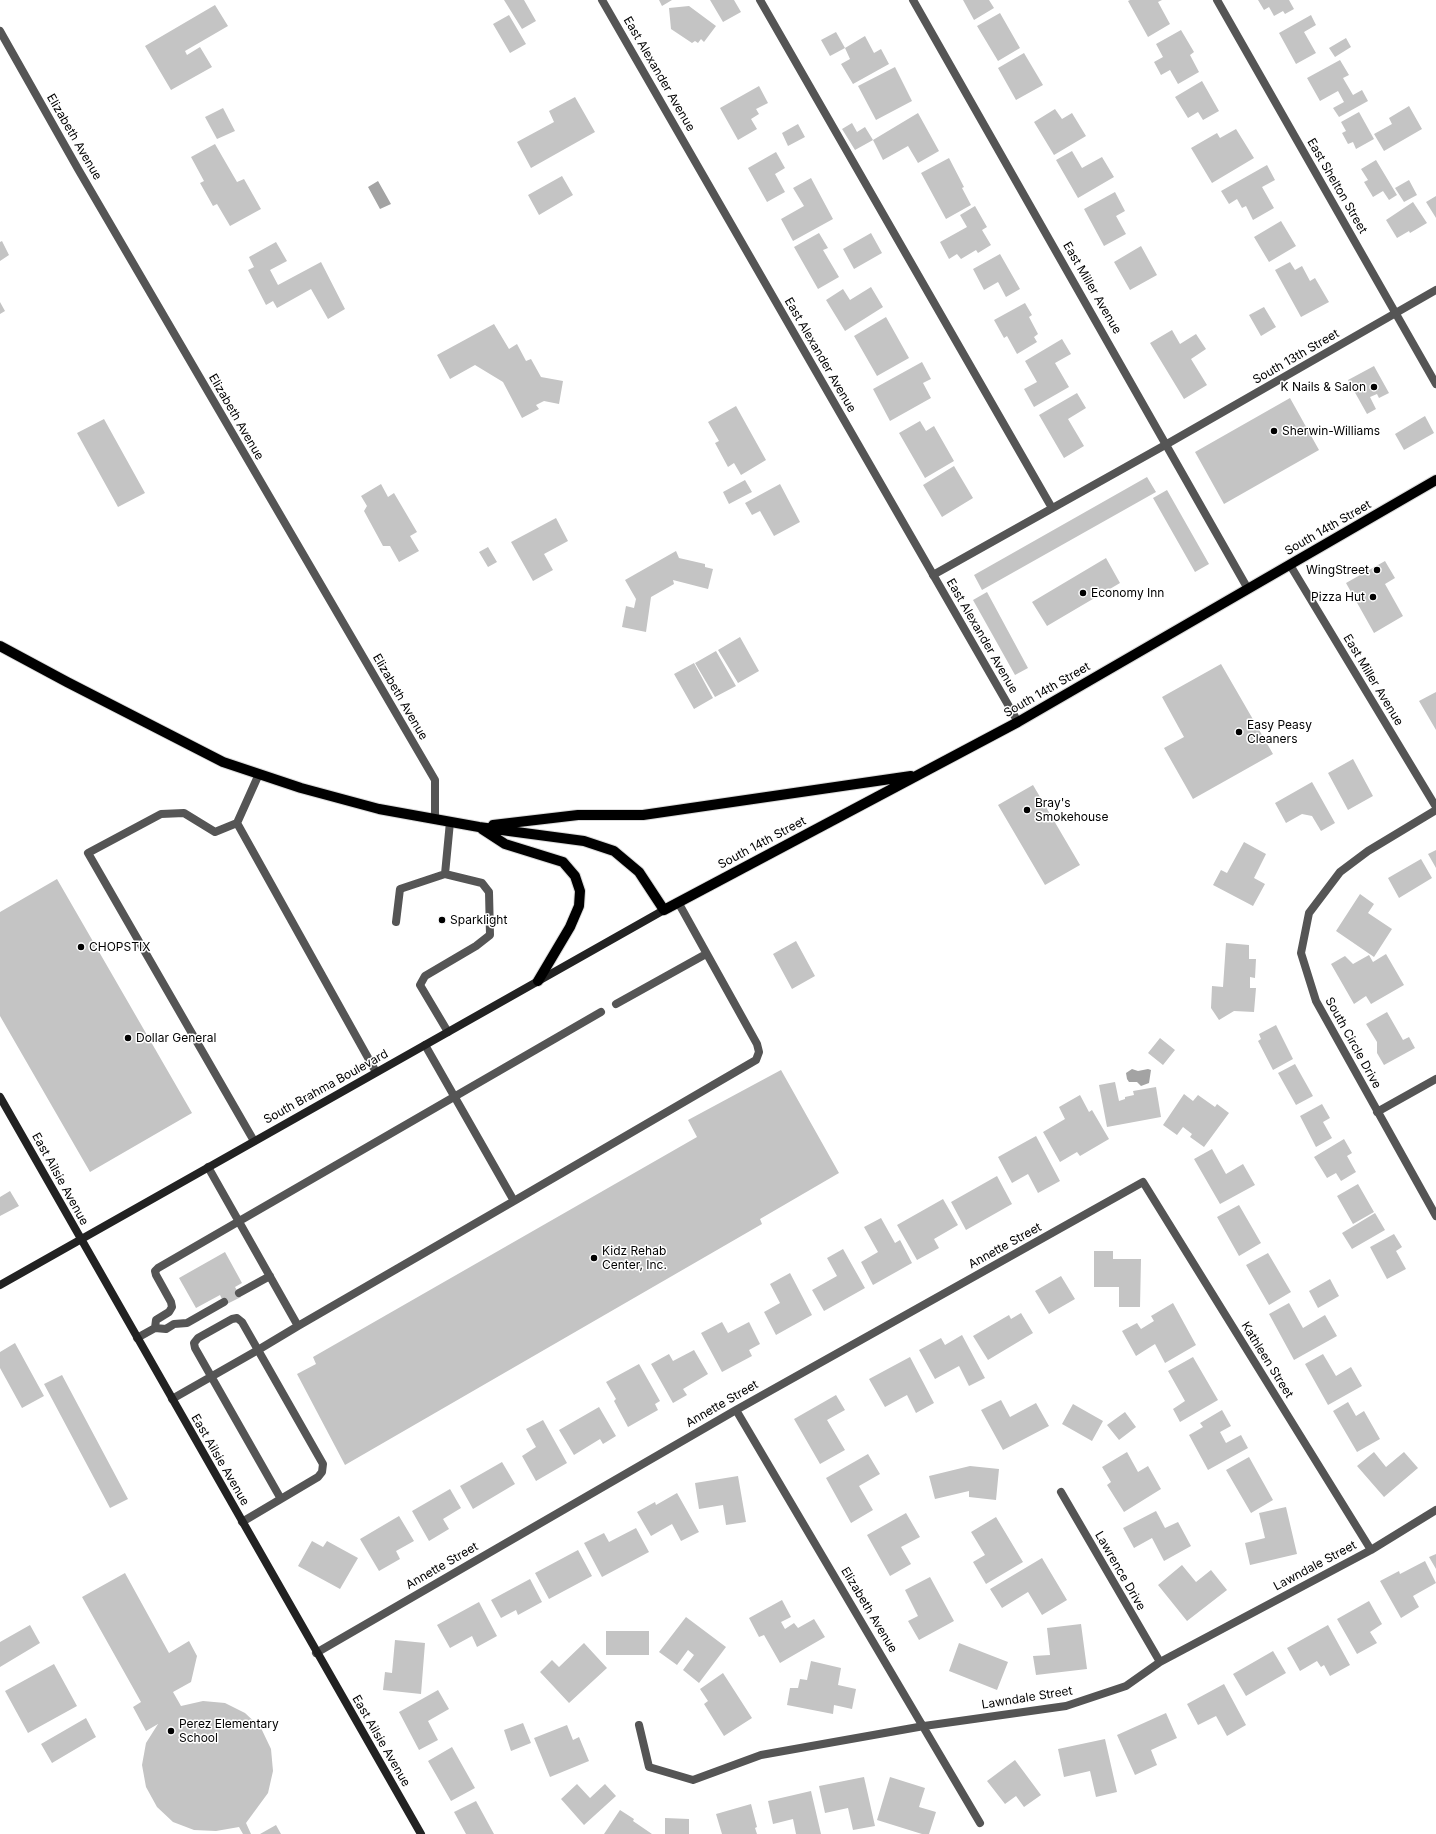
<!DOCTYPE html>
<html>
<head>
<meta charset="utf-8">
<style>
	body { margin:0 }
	canvas { display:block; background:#fff }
</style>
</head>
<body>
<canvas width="1436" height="1834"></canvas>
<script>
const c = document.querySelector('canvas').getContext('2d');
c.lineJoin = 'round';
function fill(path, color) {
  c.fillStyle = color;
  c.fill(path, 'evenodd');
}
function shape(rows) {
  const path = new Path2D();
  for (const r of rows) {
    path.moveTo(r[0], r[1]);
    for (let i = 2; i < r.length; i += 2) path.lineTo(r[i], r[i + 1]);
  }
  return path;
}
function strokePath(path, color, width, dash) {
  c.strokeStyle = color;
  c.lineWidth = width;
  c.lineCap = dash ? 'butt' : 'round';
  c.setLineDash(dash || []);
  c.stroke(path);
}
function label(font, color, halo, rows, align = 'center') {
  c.font = font + ' Inter,sans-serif';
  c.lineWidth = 3;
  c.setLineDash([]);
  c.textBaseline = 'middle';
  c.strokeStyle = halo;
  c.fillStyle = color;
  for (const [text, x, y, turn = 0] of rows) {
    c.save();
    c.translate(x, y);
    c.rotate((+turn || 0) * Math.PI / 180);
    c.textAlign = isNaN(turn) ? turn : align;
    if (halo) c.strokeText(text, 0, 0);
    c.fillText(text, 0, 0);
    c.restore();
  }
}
const water = shape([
	[378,181,391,204,380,209,368,187],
	[1132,1069,1138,1071,1148,1069,1151,1070,1149,1083,1141,1086,1137,1082,1129,1082,1127,1079,1126,1073]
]);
const building = shape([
	[504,0,524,0,536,21,522,29],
	[659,0,672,0,662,6],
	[710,0,734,0,741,12,723,22],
	[963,0,989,0,994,8,974,20],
	[1130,0,1162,0,1158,2,1170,24,1148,37,1128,1],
	[1258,0,1289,0,1294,9,1285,14,1283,11,1274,16,1269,7,1264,10],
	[215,5,228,26,185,51,187,55,200,47,212,67,171,90,145,46],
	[689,6,716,26,704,42,701,39,698,43,695,41,692,43,671,29,669,8],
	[1000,13,1020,48,998,61,977,26],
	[509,15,526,44,510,53,493,24],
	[1311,15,1316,25,1304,32,1316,53,1296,64,1279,33],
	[1181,30,1194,52,1190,55,1199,72,1178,84,1170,70,1161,75,1154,62,1163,57,1156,44],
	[836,32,845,48,865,36,874,53,881,49,889,64,853,84,841,64,850,59,845,48,830,56,821,40],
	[1346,38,1351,47,1335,57,1329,48],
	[1024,53,1043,85,1016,100,998,68],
	[1340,60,1349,75,1343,78,1353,95,1362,90,1368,101,1339,117,1333,108,1344,102,1338,91,1320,101,1307,78],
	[895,67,912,101,876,120,858,86],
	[1202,81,1219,111,1203,120,1198,112,1188,118,1175,97],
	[759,86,768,103,756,109,759,114,751,119,757,129,738,140,720,108],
	[575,97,595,132,531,168,517,142,554,122,549,111],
	[1409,106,1422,129,1384,151,1374,134,1392,124,1389,118],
	[223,108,235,131,217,139,205,117],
	[1055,109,1062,119,1072,113,1086,136,1054,155,1034,122],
	[1359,112,1374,139,1356,149,1353,142,1348,144,1342,133,1346,131,1341,122],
	[918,113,939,151,918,163,908,146,883,160,873,140],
	[852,123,857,132,865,127,873,140,855,150,842,129],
	[798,124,805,137,788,146,782,133],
	[1236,129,1254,158,1212,183,1191,148,1217,133,1220,138],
	[215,144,237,182,244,179,261,209,230,226,217,204,213,206,200,183,204,181,191,157],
	[1072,151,1082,168,1102,157,1114,177,1078,198,1056,160],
	[776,152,785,168,775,174,785,192,767,202,748,168],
	[949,158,964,187,962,188,971,205,946,219,921,173],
	[1376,160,1397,195,1389,200,1383,191,1373,197,1364,182,1368,180,1361,169],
	[1267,165,1275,180,1262,187,1274,208,1253,220,1246,206,1242,208,1237,199,1229,204,1221,191],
	[562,176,573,195,539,215,528,195],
	[811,178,833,219,793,241,781,219,804,206,793,188],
	[1409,180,1417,195,1404,202,1395,188],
	[1115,192,1125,211,1116,216,1126,234,1104,246,1084,209],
	[1436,196,1436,218,1426,202],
	[1413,202,1427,223,1410,233,1409,231,1397,238,1386,220],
	[975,206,987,227,982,230,991,245,978,253,976,250,961,259,957,254,949,259,940,242,967,227,960,215],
	[1281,221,1296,246,1269,262,1254,237],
	[819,233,828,248,823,250,839,277,818,289,794,247],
	[871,233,882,253,854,269,843,249],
	[2,241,9,255,0,261,0,242],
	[276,242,287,261,270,270,278,285,321,262,345,309,328,319,311,289,277,308,273,301,266,305,248,270,254,267,249,257],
	[1141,246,1157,275,1130,290,1114,262],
	[1000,254,1020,289,1006,297,998,282,984,290,973,269],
	[1290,262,1295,270,1302,266,1310,281,1315,278,1329,302,1301,317,1275,270],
	[871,287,883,307,845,331,826,300,843,289,850,300],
	[0,302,5,311,0,314],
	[1025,303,1032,315,1029,317,1038,334,1034,337,1037,342,1017,354,1007,336,1004,338,994,320],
	[1264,307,1276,327,1261,336,1249,315],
	[886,317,909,358,877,376,854,336],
	[494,324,509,349,517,344,526,361,531,359,541,377,563,381,559,404,544,401,536,405,539,409,522,418,503,382,475,365,450,379,437,355],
	[1172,330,1180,344,1196,334,1206,349,1191,359,1207,385,1184,399,1150,343],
	[1062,339,1071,354,1055,363,1069,387,1034,407,1024,389,1037,382,1025,361],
	[922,362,931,379,923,383,931,398,890,421,873,389],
	[1374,366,1389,393,1379,398,1377,394,1370,397,1376,409,1367,414,1348,380],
	[1077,393,1086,408,1068,419,1084,446,1064,458,1039,415],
	[1290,398,1319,450,1224,504,1195,452],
	[736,406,766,460,741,475,734,463,728,467,715,443,719,441,708,422],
	[1425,416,1434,433,1404,450,1395,434],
	[104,419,145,493,118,507,77,433],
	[920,421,926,431,934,426,954,461,925,478,899,433],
	[954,466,973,498,942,517,923,485],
	[1147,477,1156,492,982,590,974,575],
	[745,480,752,492,729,504,723,492],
	[381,484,388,497,394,493,417,532,410,536,419,551,399,562,390,546,383,546,364,511,367,506,361,496],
	[780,484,800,522,774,536,760,511,752,515,745,503],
	[1167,490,1209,564,1195,572,1153,498],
	[556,518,568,541,544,554,553,570,533,581,511,542],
	[488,547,497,562,488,567,479,552],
	[676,551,679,558,705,564,705,567,713,569,708,589,673,580,674,584,651,597,646,632,622,627,626,606,634,608,636,599,625,580],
	[1106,558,1120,583,1047,626,1032,602],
	[1385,561,1395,578,1385,584,1403,616,1374,633,1346,583],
	[987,592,1028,668,1015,675,973,600],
	[740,637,759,671,738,683,718,650],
	[716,651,736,686,715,697,695,663],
	[694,663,713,698,694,709,674,674],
	[1221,664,1273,754,1193,799,1164,748,1184,737,1162,697],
	[1436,692,1436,730,1419,701],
	[1353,759,1373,796,1348,810,1328,773],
	[1312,782,1335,823,1321,831,1312,816,1302,814,1286,823,1275,803],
	[1033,785,1080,865,1045,885,998,805],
	[1244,842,1266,854,1254,878,1265,884,1253,906,1213,885,1221,870,1227,873],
	[1436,850,1436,868,1428,854],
	[1421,859,1432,878,1399,898,1388,878],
	[57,879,192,1113,90,1172,0,1016,0,912],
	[1360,894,1374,904,1368,913,1392,929,1374,957,1336,931],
	[796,941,815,976,792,989,773,954],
	[1226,943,1249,945,1249,959,1256,959,1255,978,1250,977,1250,988,1256,988,1254,1012,1234,1011,1219,1020,1211,1008,1212,986,1223,987],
	[1386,954,1404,985,1371,1004,1366,996,1354,1004,1331,964,1345,956,1353,964,1369,955,1373,962],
	[1387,1012,1403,1040,1409,1037,1415,1048,1384,1065,1377,1053,1377,1042,1366,1024],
	[1276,1025,1293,1059,1273,1070,1258,1041,1261,1039,1259,1034],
	[1160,1038,1175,1050,1163,1065,1148,1053],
	[1295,1064,1313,1096,1296,1105,1278,1073],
	[781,1070,839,1173,760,1219,762,1224,345,1465,297,1374,316,1364,313,1357,697,1137,688,1120],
	[1115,1082,1119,1101,1125,1099,1125,1097,1134,1095,1133,1091,1156,1087,1161,1117,1107,1127,1099,1085],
	[1184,1094,1193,1101,1198,1095,1215,1107,1217,1104,1229,1113,1204,1147,1190,1137,1192,1134,1183,1127,1177,1135,1163,1125],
	[1080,1095,1089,1112,1092,1110,1109,1139,1080,1156,1077,1152,1060,1162,1043,1132,1065,1119,1059,1107],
	[1322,1104,1330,1118,1323,1122,1332,1138,1316,1147,1300,1116],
	[1036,1136,1060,1181,1038,1193,1028,1174,1012,1183,998,1157],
	[1344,1139,1352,1153,1347,1156,1356,1172,1341,1181,1336,1173,1327,1178,1314,1157],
	[1212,1149,1226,1174,1243,1164,1255,1185,1220,1204,1194,1159],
	[997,1176,1012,1204,966,1230,951,1202],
	[1358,1184,1374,1212,1353,1224,1337,1196],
	[10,1191,19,1206,0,1216,0,1197],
	[943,1199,958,1225,934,1239,939,1248,917,1260,897,1225],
	[1239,1205,1261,1243,1239,1256,1217,1217],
	[1375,1213,1385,1230,1352,1249,1342,1233],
	[881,1218,895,1243,900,1240,912,1263,873,1285,861,1262,878,1252,864,1227],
	[1394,1234,1402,1247,1396,1251,1406,1269,1387,1279,1370,1247],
	[843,1249,865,1288,824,1311,812,1290,837,1276,827,1258],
	[1094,1251,1113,1251,1113,1259,1141,1259,1140,1307,1119,1307,1119,1287,1094,1287],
	[225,1252,242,1283,235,1287,241,1297,225,1305,220,1295,196,1308,179,1278],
	[1268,1253,1291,1292,1269,1305,1246,1265],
	[790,1273,812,1315,776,1335,764,1312,780,1303,770,1284],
	[1061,1276,1075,1299,1049,1314,1035,1291],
	[1330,1279,1339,1296,1318,1308,1309,1291],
	[1173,1303,1196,1345,1165,1363,1155,1344,1136,1356,1122,1331,1137,1323,1141,1329,1154,1321,1151,1316],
	[1289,1303,1303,1328,1325,1315,1337,1336,1294,1360,1269,1314],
	[1021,1313,1033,1333,988,1360,973,1336,1009,1315,1011,1319],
	[722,1322,728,1333,749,1322,760,1344,749,1350,752,1356,722,1372,701,1333],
	[962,1335,985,1378,969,1386,959,1366,935,1379,919,1350,941,1338,945,1345],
	[15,1343,44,1396,22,1408,0,1368,0,1352],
	[694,1350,708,1374,683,1389,687,1395,673,1403,651,1364,669,1354,673,1361],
	[1323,1354,1336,1376,1351,1367,1362,1386,1328,1405,1305,1364],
	[910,1357,934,1403,916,1413,907,1395,885,1407,869,1379],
	[1193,1357,1218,1400,1180,1422,1173,1409,1185,1401,1168,1371],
	[639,1364,660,1401,655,1404,658,1410,628,1427,614,1401,616,1399,606,1382],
	[62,1375,128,1499,110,1508,44,1384],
	[836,1395,845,1410,827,1420,845,1450,820,1464,794,1419],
	[1001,1400,1010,1417,1036,1403,1049,1426,1003,1450,981,1410],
	[1348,1402,1356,1416,1364,1411,1380,1439,1357,1452,1333,1411],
	[1073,1404,1103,1421,1092,1441,1062,1424],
	[599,1407,616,1436,603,1444,600,1439,574,1455,559,1430],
	[1222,1410,1231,1426,1220,1432,1226,1443,1241,1435,1248,1448,1208,1470,1189,1435,1203,1427,1200,1423],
	[1125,1412,1136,1427,1119,1440,1107,1425],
	[543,1420,567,1463,536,1481,522,1456,536,1447,526,1429],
	[1127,1452,1138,1472,1148,1466,1161,1489,1124,1512,1107,1485,1111,1482,1102,1467],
	[1374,1452,1386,1467,1404,1452,1418,1468,1384,1497,1357,1466],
	[868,1454,880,1474,859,1486,873,1510,851,1523,826,1478],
	[1249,1457,1273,1500,1251,1513,1226,1470],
	[502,1462,515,1484,473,1509,460,1486],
	[970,1466,999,1469,996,1500,969,1497,969,1491,935,1499,929,1476],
	[738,1476,746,1522,726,1525,723,1505,699,1509,695,1483],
	[450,1489,461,1508,443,1519,449,1529,429,1541,412,1511],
	[677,1493,699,1532,681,1541,672,1524,651,1536,637,1512,655,1502,656,1505],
	[1286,1507,1297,1554,1250,1565,1245,1543,1265,1538,1259,1513],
	[1156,1511,1165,1528,1178,1522,1191,1546,1164,1561,1152,1538,1134,1548,1123,1528],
	[906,1513,920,1537,901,1547,911,1564,890,1576,867,1535],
	[399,1516,414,1541,396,1551,400,1559,379,1571,360,1539],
	[996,1517,1023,1562,986,1584,973,1562,985,1555,971,1532],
	[636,1528,649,1552,602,1577,584,1543,604,1533,609,1542],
	[312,1541,323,1547,327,1541,358,1558,340,1589,298,1566],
	[578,1550,592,1576,549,1599,535,1573],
	[1436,1554,1436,1569,1429,1557],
	[1042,1558,1067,1600,1042,1615,1028,1592,1002,1608,990,1589],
	[1425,1561,1436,1583,1413,1596,1419,1607,1401,1618,1380,1581,1399,1571,1400,1574],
	[1182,1565,1196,1582,1211,1570,1227,1590,1187,1621,1158,1585],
	[125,1573,169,1653,189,1641,197,1656,191,1682,173,1692,181,1706,203,1701,225,1703,245,1713,261,1728,271,1749,273,1771,268,1793,246,1823,251,1834,243,1834,239,1827,216,1831,194,1830,173,1822,157,1807,146,1787,142,1765,146,1743,158,1724,146,1731,133,1707,141,1702,82,1597],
	[930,1577,954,1621,919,1640,908,1621,918,1616,905,1590],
	[530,1579,542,1602,518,1615,516,1610,501,1618,491,1600],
	[782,1600,791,1617,781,1622,785,1629,794,1623,798,1628,814,1619,825,1637,780,1663,764,1635,759,1637,749,1618],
	[1369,1601,1382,1624,1370,1632,1377,1643,1357,1654,1337,1619],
	[479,1602,497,1636,477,1647,472,1636,450,1648,437,1625],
	[686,1617,726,1647,699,1683,683,1670,694,1655,688,1650,677,1665,659,1652],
	[1081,1624,1087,1669,1036,1675,1033,1656,1050,1655,1047,1628],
	[30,1625,40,1643,0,1667,0,1642],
	[1328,1625,1350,1665,1330,1676,1324,1665,1321,1667,1317,1661,1300,1671,1287,1648],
	[606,1631,649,1631,649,1655,606,1655],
	[395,1640,425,1643,421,1694,383,1690,385,1672,392,1673],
	[584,1643,607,1668,569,1703,540,1672,552,1660,559,1667],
	[959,1643,1008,1662,997,1690,949,1671],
	[1273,1651,1286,1673,1246,1696,1233,1674],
	[811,1661,841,1668,838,1685,856,1689,852,1709,834,1705,833,1714,787,1705,790,1688,798,1688,800,1679,807,1680],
	[54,1664,77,1706,28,1733,5,1691],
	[723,1673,752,1718,724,1736,704,1704,708,1701,700,1689],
	[1224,1684,1246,1725,1227,1736,1216,1716,1198,1725,1187,1704],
	[438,1690,449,1709,428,1721,438,1740,419,1750,399,1712],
	[1166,1713,1177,1738,1151,1750,1157,1765,1135,1775,1117,1735],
	[86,1718,96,1737,52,1763,41,1744],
	[523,1723,531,1743,511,1751,504,1730],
	[567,1725,573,1740,579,1737,589,1761,550,1777,534,1738],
	[1105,1739,1117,1792,1096,1797,1090,1771,1064,1777,1058,1749],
	[452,1747,475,1788,451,1801,428,1761],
	[1015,1760,1041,1795,1024,1807,1016,1796,1005,1804,987,1781],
	[864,1777,875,1826,853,1830,848,1808,825,1813,819,1786],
	[890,1777,925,1788,919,1807,936,1812,929,1834,922,1834,877,1820],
	[577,1784,590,1798,605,1784,616,1796,584,1825,561,1799],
	[811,1791,821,1834,796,1834,793,1819,773,1824,768,1801],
	[476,1801,494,1834,466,1834,454,1812],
	[751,1804,757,1827,755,1828,757,1834,722,1834,716,1814],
	[620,1810,634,1819,633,1821,652,1834,604,1834],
	[665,1818,689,1819,689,1834,665,1834],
	[276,1825,281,1834,260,1834]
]);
const lane = shape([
	[760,0,1052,508],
	[933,575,1167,444],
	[259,774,237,823,376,1072],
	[237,823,215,832,184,813,161,814,88,853,254,1141],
	[396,922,400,889,445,874],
	[616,1004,706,954],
	[448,1032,420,985,425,976,476,946,490,935,489,892,482,883,445,874,450,822],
	[208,1167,298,1326,258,1350,242,1322,237,1318,232,1319,198,1338,194,1343,195,1348,281,1499],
	[514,1201,756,1060,759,1052,757,1044,678,902],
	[239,1293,270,1276],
	[298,1326,514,1201,425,1045],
	[155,1328,156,1320,169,1312,172,1307,171,1302,156,1275,155,1271,158,1268,601,1012],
	[137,1338,155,1328,166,1329,174,1324,187,1323,224,1302],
	[172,1399,258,1350,323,1464,322,1472,318,1477,242,1522]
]);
const street = shape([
	[602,0,1018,722],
	[913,0,1248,589],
	[1217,0,1436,384],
	[0,31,78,169,435,780,435,819],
	[1167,444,1436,290],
	[1290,565,1436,807],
	[1436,810,1368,851,1340,872,1309,913,1301,953,1316,1001,1436,1216],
	[1377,1112,1436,1079],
	[736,1410,980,1823],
	[1061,1492,1160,1662],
	[316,1653,736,1410,1143,1182,1371,1550],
	[639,1725,649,1767,693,1780,761,1755,924,1726,1066,1706,1126,1686,1160,1662,1371,1550,1436,1510]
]);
const secondary = shape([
	[0,1097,421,1834],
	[0,1285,664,910]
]);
const primary = shape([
	[0,646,67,682,223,762,301,788,379,809,479,827,584,841,614,851,639,872,664,910,1018,722,1436,480],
	[493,825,578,815,643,815,911,776],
	[482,829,505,844,563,862,575,876,580,891,579,906,570,927,538,981]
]);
const markers = [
	[1374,387,4,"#000"],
	[1274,431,4,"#000"],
	[1377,570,4,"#000"],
	[1083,593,4,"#000"],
	[1373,597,4,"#000"],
	[1239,732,4,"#000"],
	[1027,810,4,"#000"],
	[442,920,4,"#000"],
	[81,947,4,"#000"],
	[128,1038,4,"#000"],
	[594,1258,4,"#000"],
	[171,1731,4,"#000"]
];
const streetNames = [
	["East Alexander Avenue",659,74,60],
	["Elizabeth Avenue",74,137,60],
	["East Shelton Street",1337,186,60],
	["East Miller Avenue",1092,288,60],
	["East Alexander Avenue",820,355,60],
	["South 13th Street",1296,357,-30],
	["Elizabeth Avenue",236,417,60],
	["South 14th Street",1328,528,-30],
	["East Alexander Avenue",982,636,60],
	["East Miller Avenue",1373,680,59],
	["South 14th Street",1047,690,-30],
	["Elizabeth Avenue",400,697,60],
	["South 14th Street",762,843,-28],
	["South Circle Drive",1353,1043,61],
	["South Brahma Boulevard",326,1087,-29],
	["East Ailsie Avenue",60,1179,61],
	["Annette Street",1005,1246,-29],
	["Kathleen Street",1267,1360,58],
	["Annette Street",722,1404,-30],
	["East Ailsie Avenue",220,1460,60],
	["Annette Street",442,1566,-30],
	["Lawndale Street",1315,1566,-28],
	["Lawrence Drive",1120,1571,60],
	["Elizabeth Avenue",869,1610,59],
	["Lawndale Street",1027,1698,-9],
	["East Ailsie Avenue",381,1741,60]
];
const poiNames = [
	["K Nails & Salon",1366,387,"right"],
	["Sherwin-Williams",1282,431],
	["WingStreet",1369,570,"right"],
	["Economy Inn",1091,593],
	["Pizza Hut",1365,597,"right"],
	["Easy Peasy",1247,725],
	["Cleaners",1247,739],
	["Bray's",1035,803],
	["Smokehouse",1035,817],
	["Sparklight",450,920],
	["CHOPSTIX",89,947],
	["Dollar General",136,1038],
	["Kidz Rehab",602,1251],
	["Center, Inc.",602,1265],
	["Perez Elementary",179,1724],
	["School",179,1738]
];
fill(water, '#a3a3a3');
fill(building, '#c4c4c4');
strokePath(primary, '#dbdbdb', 12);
strokePath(lane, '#555', 8);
strokePath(street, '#555', 8);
strokePath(secondary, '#222', 8);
strokePath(primary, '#000', 10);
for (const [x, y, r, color] of markers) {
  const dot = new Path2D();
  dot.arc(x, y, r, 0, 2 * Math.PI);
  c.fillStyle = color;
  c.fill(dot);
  strokePath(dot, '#fff', 1.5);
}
label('12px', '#000', '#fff', streetNames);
label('12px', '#000', '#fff', poiNames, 'left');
</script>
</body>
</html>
